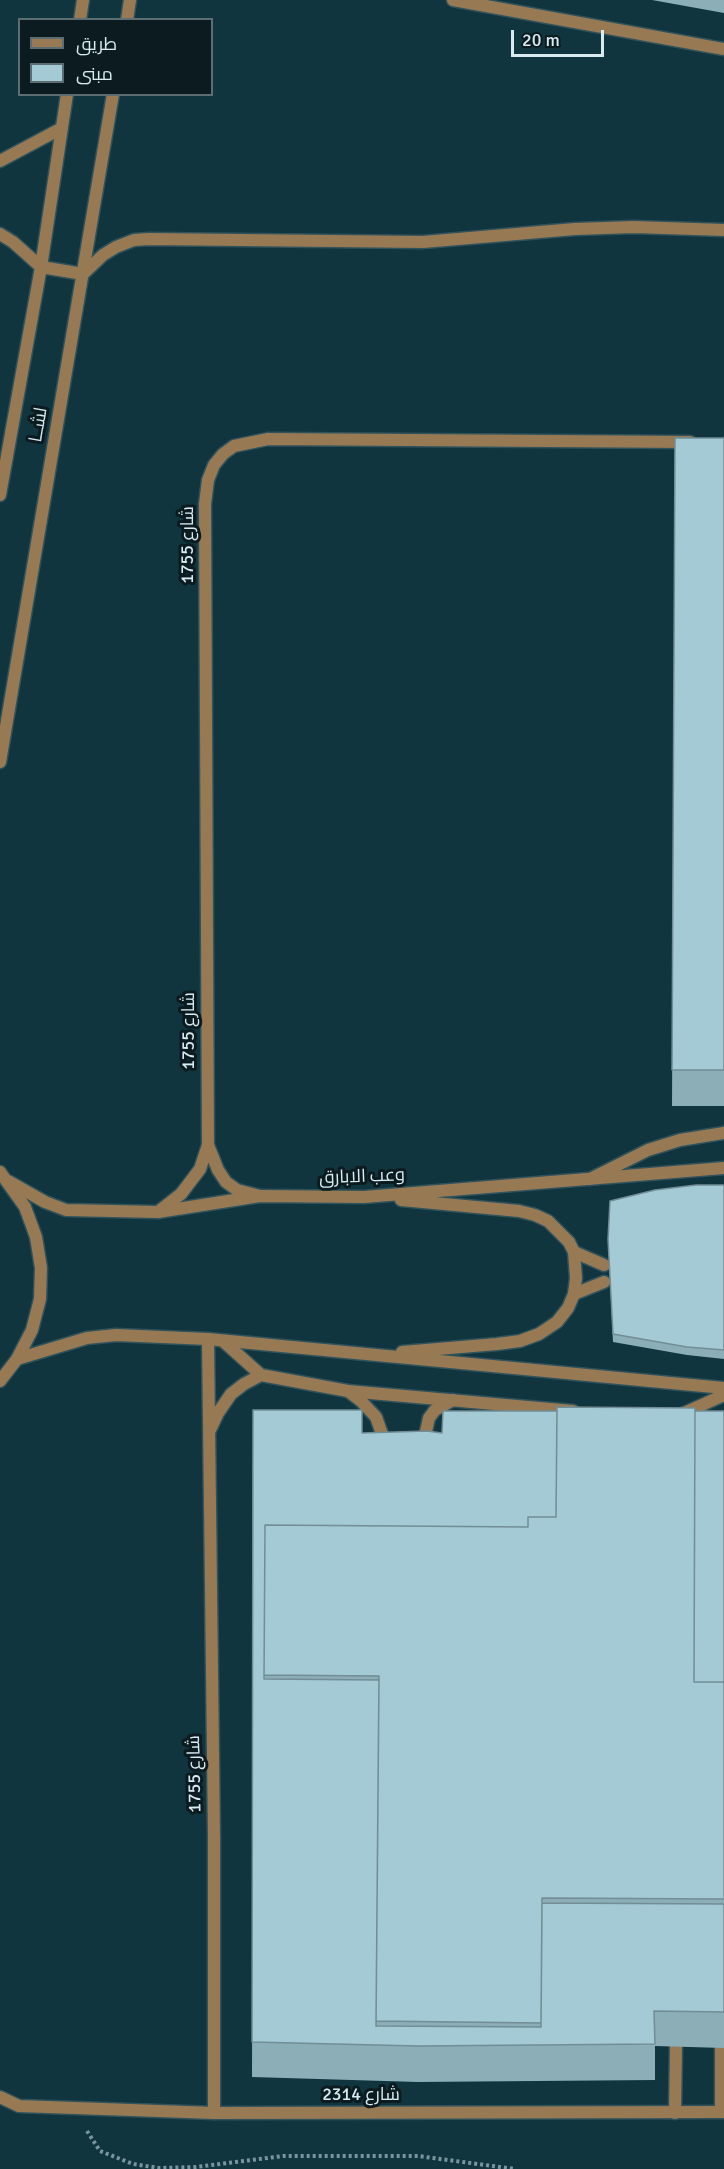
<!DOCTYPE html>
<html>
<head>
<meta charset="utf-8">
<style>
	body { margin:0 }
	#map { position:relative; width:724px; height:2169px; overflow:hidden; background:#10353f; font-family:Signika,Cairo,sans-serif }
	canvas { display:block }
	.legend { position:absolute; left:18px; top:18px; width:195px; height:78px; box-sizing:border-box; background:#0b1b1f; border:2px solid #5d6e73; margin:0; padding:8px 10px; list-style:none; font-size:18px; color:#d7ebf1 }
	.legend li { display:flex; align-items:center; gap:12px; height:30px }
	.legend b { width:30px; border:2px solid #5d6e73 }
	.scale { position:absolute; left:511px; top:30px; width:93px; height:27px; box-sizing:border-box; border:3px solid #d7ebf1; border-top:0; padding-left:8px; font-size:18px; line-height:21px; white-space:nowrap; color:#d7ebf1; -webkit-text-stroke:4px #0b1b1f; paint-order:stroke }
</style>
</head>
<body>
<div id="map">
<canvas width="724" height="2169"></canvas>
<ul class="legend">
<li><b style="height:8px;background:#977954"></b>طريق</li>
<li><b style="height:16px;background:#a3cad5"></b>مبنى</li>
</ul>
<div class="scale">20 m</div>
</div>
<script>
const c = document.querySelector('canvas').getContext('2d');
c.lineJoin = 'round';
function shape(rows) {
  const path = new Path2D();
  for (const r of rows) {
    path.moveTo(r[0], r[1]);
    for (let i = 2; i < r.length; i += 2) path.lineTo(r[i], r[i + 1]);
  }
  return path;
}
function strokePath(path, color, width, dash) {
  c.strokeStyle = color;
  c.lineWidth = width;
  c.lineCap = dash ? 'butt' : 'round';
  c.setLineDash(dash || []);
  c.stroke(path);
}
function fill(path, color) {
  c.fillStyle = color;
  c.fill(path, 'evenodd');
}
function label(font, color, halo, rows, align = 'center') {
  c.font = font + ' Signika,Cairo,sans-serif';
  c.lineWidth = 6;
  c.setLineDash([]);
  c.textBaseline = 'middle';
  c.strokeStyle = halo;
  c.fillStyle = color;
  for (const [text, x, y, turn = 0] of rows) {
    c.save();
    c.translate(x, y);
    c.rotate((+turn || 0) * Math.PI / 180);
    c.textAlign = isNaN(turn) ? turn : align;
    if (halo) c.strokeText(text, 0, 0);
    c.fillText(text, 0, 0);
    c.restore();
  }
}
const path = shape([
	[87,2131,100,2151,133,2164,159,2168,196,2167,283,2156,418,2156,515,2169]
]);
const service = shape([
	[453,0,724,49],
	[83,274,103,255,116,247,134,240,149,239,423,242,575,229,634,227,724,230],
	[590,1179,648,1150,680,1140,724,1133],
	[574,1252,604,1265],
	[574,1294,604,1282],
	[348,1391,361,1401,376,1417,382,1434,383,1447],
	[423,1445,429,1418,435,1410,453,1400],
	[0,2097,19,2106,214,2113],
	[721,2112,721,2047],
	[675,2113,676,2046]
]);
const minor = shape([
	[80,20,83,0],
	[127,20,130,0],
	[0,161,62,128],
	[0,234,13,242,41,267,83,274],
	[0,495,41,267,67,94],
	[0,762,113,94],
	[208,1145,218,1170,226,1182,237,1190,260,1196],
	[158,1212,181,1194,200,1169,208,1145,205,504,208,480,214,465,223,454,234,446,268,439,690,442],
	[208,1339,214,1837,214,2113,724,2112],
	[223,1341,261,1375,348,1391,573,1411],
	[682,1414,724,1395],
	[210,1430,218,1413,231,1394,244,1384,261,1375]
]);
const tertiary = shape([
	[0,1172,25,1207,36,1237,41,1268,40,1299,32,1330,17,1359,0,1381],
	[8,1181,45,1202,66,1210,158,1212,260,1196,364,1197,724,1168],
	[401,1200,519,1211,535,1215,548,1221,569,1242,574,1252,576,1278,574,1294,568,1308,557,1322,539,1334,520,1341,497,1344,402,1352],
	[17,1359,87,1338,116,1335,208,1339,724,1388]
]);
const wall = shape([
	[652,0,724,0,724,13],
	[675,438,724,438,724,1106,672,1106],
	[724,1185,724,1359,687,1355,613,1342,608,1239],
	[253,1410,362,1433,442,1433,695,1411,724,1411,724,2048,655,2046,655,2080,418,2082,252,2077]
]);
const building = shape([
	[675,438,724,438,724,1070,672,1070,675,438],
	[696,1185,724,1185,724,1350,687,1347,613,1334,608,1239,610,1201,655,1190,696,1185],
	[557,1407,695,1408,694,1682,724,1682,724,1899,542,1898,541,2023,376,2021,379,1676,264,1675,265,1525,528,1527,528,1517,556,1517,557,1407],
	[253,1410,362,1410,362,1433,427,1431,442,1433,443,1411,557,1411,556,1517,528,1517,528,1527,265,1525,264,1679,379,1680,376,2026,541,2027,542,1903,724,1904,724,2012,654,2011,655,2044,418,2046,252,2042,253,1410],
	[695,1411,724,1411,724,1682,694,1682,695,1411]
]);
const streetNames = [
	["لشــا",39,425,-80],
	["شارع 1755",188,545,-90],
	["شارع 1755",189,1031,-90],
	["وعب الابارق",362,1177,-2],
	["شارع 1755",195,1774,-91],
	["شارع 2314",361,2095]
];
strokePath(service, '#30525b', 15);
strokePath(minor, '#30525b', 15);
strokePath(tertiary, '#30525b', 15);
strokePath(path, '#79959d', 4, [3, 3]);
strokePath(service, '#977954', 12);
strokePath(minor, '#977954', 12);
strokePath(tertiary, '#977954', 12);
fill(wall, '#8caeb7');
fill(building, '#a3cad5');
strokePath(building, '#728d95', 1.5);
label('18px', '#d7ebf1', '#0b1b1f', streetNames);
</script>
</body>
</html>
